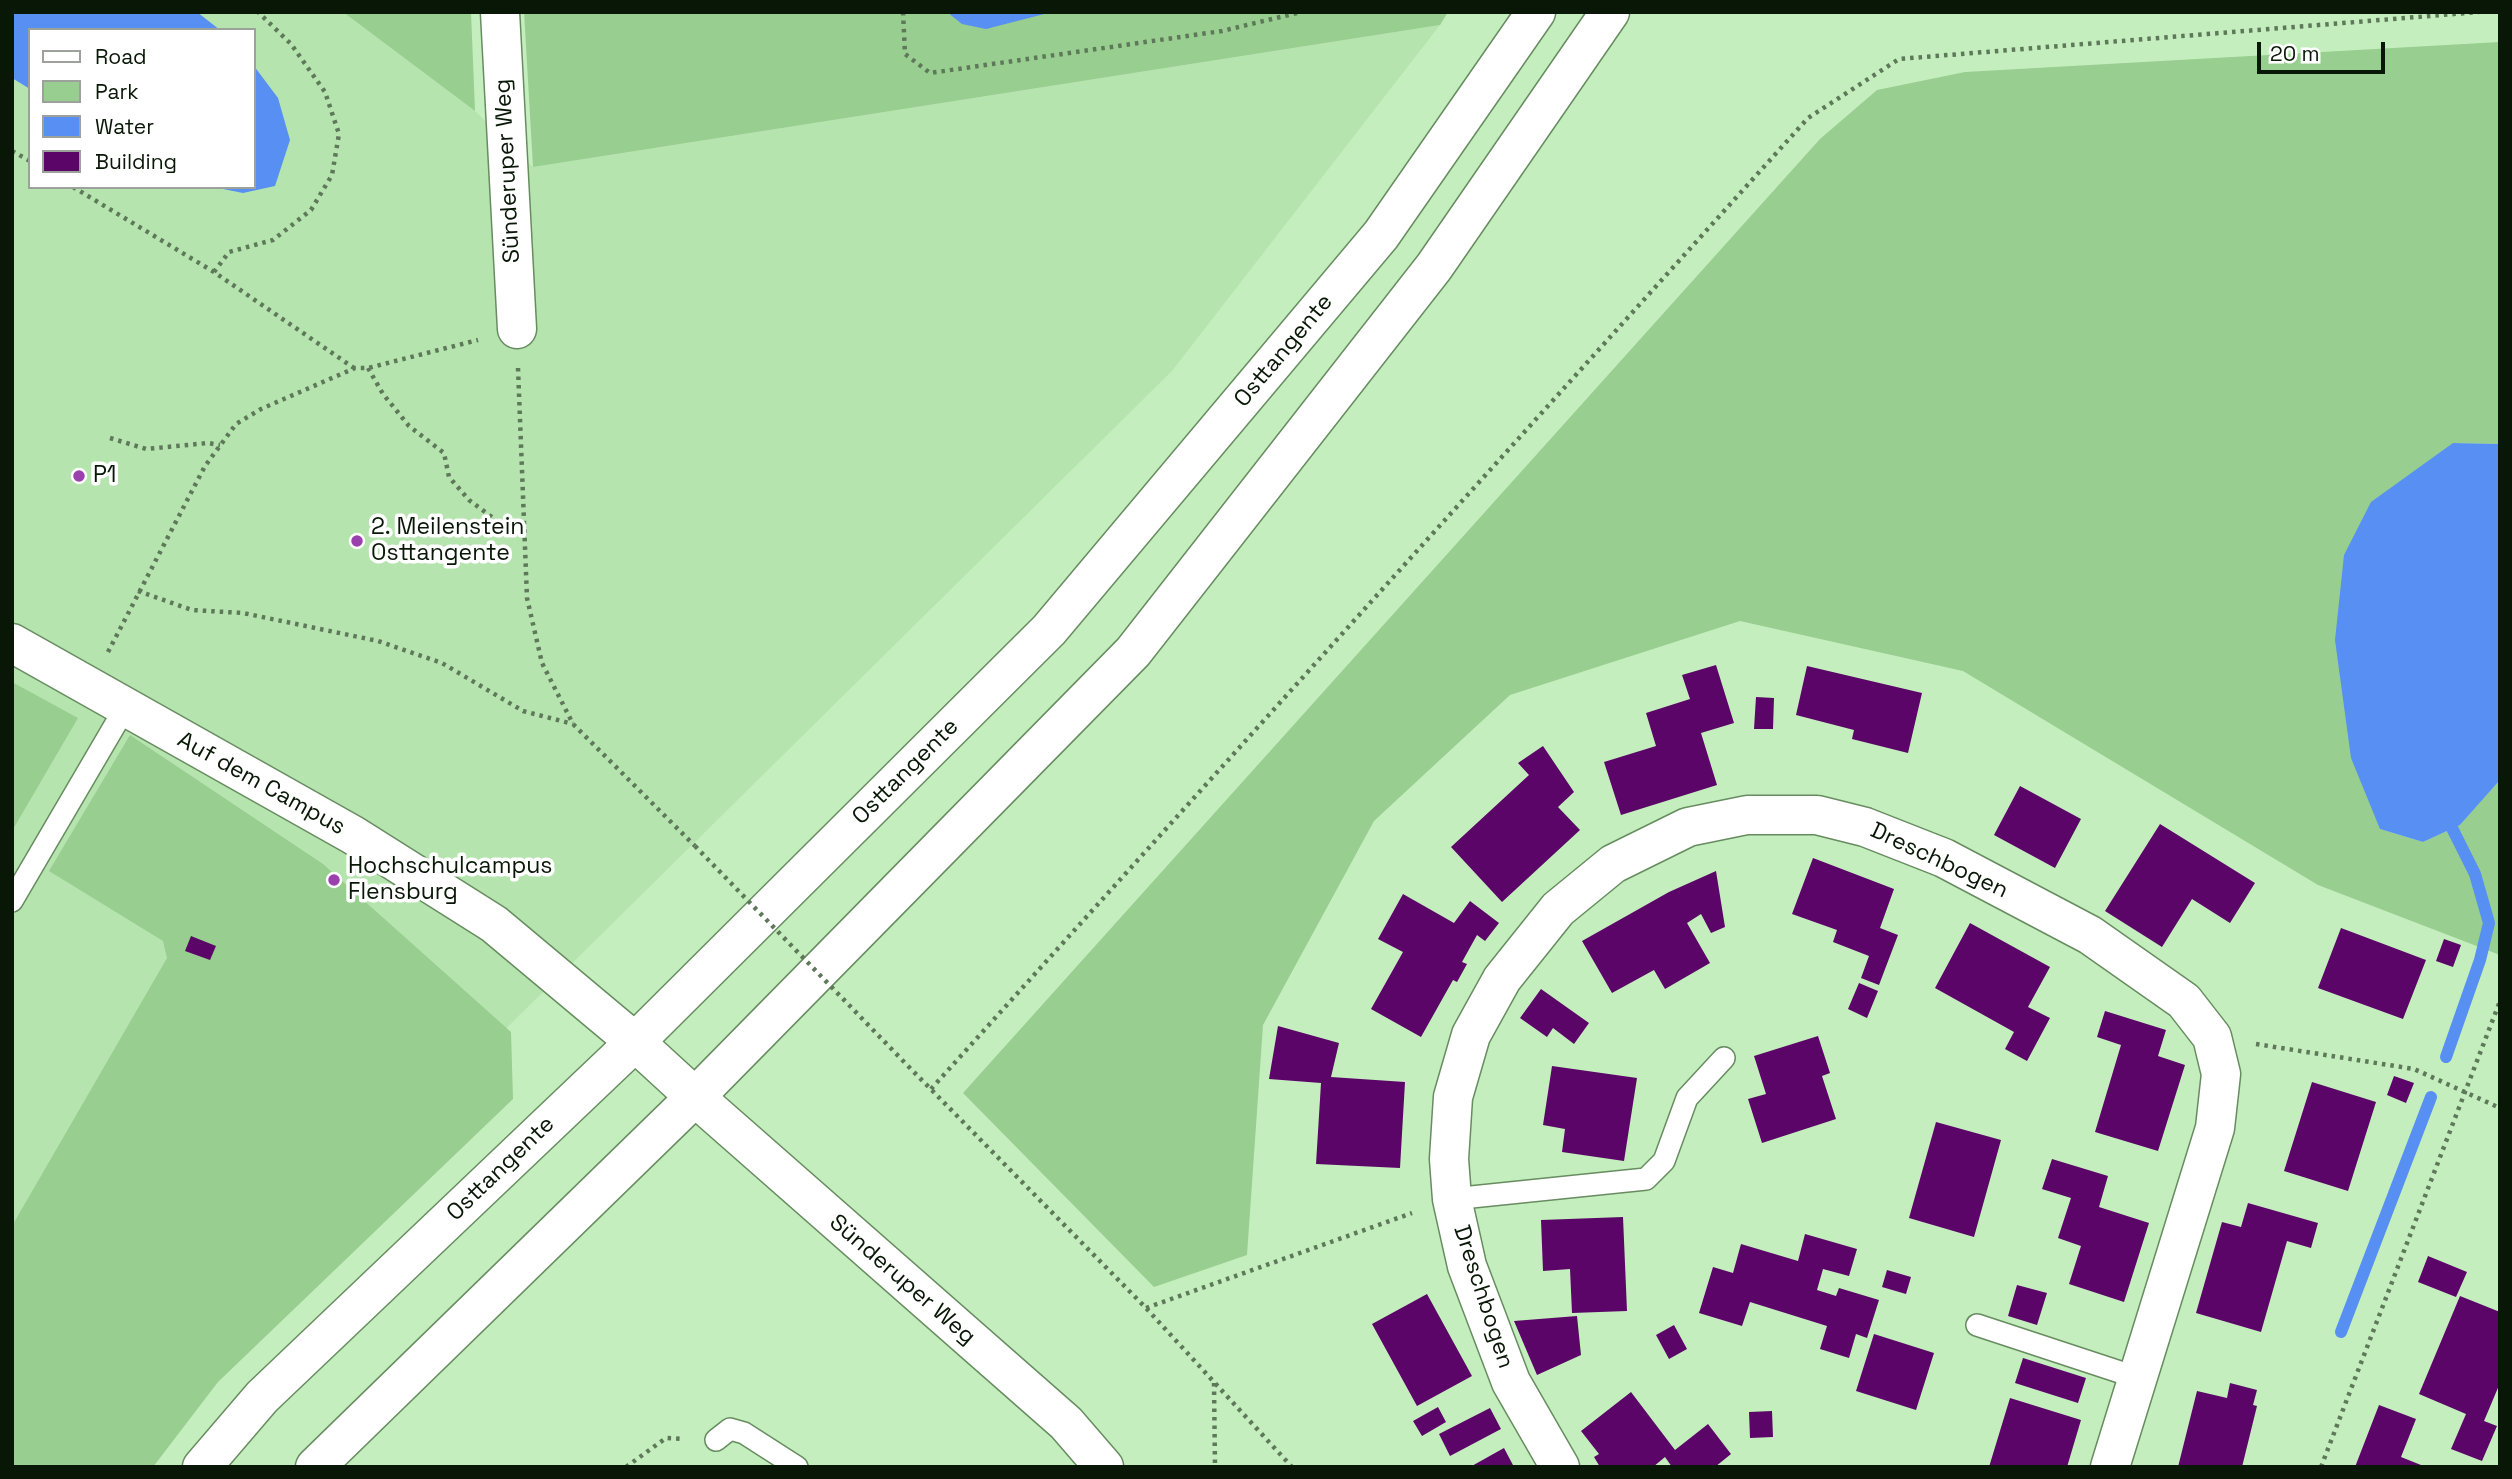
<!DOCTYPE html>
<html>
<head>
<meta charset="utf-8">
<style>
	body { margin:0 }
	#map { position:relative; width:2512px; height:1479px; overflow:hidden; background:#c5eebe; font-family:"Space Grotesk",sans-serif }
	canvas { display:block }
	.frame { position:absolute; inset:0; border:14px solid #081706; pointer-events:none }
	.legend { position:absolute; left:28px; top:28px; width:228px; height:161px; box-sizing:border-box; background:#fff; border:2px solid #9ca29b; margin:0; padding:9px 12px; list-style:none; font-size:21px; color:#081706 }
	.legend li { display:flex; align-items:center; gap:14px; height:35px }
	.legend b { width:35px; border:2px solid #9ca29b }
	.scale { position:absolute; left:2257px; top:42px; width:128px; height:32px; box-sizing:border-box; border:4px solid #081706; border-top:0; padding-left:9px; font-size:21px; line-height:24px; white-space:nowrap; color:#081706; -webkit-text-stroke:5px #fff; paint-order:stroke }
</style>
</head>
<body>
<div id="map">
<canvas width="2512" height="1479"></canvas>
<div class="frame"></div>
<ul class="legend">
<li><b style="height:9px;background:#fff"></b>Road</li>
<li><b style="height:19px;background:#98ce8f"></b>Park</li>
<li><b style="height:19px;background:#578ff2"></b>Water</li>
<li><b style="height:19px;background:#5b0569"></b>Building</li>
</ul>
<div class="scale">20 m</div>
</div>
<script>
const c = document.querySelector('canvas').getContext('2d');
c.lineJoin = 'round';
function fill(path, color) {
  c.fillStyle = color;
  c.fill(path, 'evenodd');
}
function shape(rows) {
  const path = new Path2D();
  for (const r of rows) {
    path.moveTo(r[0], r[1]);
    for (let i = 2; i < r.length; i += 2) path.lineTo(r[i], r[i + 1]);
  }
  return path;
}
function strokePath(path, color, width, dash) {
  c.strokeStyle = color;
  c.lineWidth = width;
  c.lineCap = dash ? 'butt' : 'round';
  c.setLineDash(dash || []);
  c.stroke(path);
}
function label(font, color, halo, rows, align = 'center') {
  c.font = font + ' "Space Grotesk",sans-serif';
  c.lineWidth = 7;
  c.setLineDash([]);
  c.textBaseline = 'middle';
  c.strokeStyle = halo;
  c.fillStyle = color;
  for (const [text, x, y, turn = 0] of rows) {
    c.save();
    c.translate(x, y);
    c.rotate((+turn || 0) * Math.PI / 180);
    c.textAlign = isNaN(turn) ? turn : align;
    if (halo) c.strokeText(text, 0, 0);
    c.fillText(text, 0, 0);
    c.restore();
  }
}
const built = shape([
	[12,12,343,12,475,111,533,167,1440,25,1172,371,141,1389,81,1467,12,1467],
	[30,30,254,30,254,187,30,187]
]);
const green = shape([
	[343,12,471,12,475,111],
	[524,12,1448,12,1440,25,533,167],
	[2500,42,2500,444,2453,443,2380,829,2423,842,2460,825,2500,780,2500,955,2318,885,1963,671,1740,621,1510,695,1374,821,1263,1025,1247,1255,1154,1287,963,1093,1820,139,1877,90,1965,72],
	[12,682,78,718,12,831],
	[130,735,323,864,511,1032,513,1099,218,1382,153,1467,12,1467,12,1226,167,958,163,941,49,871]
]);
const water = shape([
	[12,12,197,12,220,30,30,30,30,89,12,78],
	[947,12,1052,12,986,29,962,24],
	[254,66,278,98,290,140,275,186,243,193,213,187,254,187],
	[2453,443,2500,444,2500,780,2460,825,2423,842,2380,829,2351,758,2335,640,2344,555,2371,502]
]);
const stream = shape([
	[2446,1057,2480,960,2489,923,2475,874,2452,828],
	[2341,1332,2431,1097]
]);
const building = shape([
	[1716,665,1734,723,1701,733,1717,785,1621,815,1604,762,1656,746,1646,713,1690,699,1682,675],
	[1807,666,1922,693,1908,753,1852,739,1854,730,1796,715],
	[1756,697,1774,698,1773,729,1754,729],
	[1543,746,1574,792,1558,807,1580,830,1502,902,1451,847,1529,775,1518,763],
	[2020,786,2081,819,2055,868,1994,835],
	[2160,824,2255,883,2230,923,2192,899,2162,947,2105,911],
	[1813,858,1894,889,1880,928,1898,935,1879,985,1861,978,1869,956,1833,942,1837,930,1792,914],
	[1716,871,1725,927,1711,933,1701,914,1687,923,1710,963,1665,989,1654,970,1612,993,1582,941,1669,892],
	[1403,894,1454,923,1470,901,1499,923,1485,941,1477,935,1462,962,1467,964,1457,982,1453,980,1421,1037,1371,1009,1403,952,1378,939],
	[1970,923,2050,967,2028,1007,2050,1018,2027,1061,2005,1049,2014,1032,1935,988],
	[2341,928,2426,960,2403,1019,2318,988],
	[191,936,216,946,210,960,185,951],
	[2444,939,2461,945,2453,967,2436,961],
	[1859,983,1878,991,1867,1018,1848,1009],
	[1541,989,1589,1023,1574,1044,1553,1028,1547,1037,1520,1018],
	[2105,1011,2166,1030,2158,1056,2185,1065,2158,1151,2095,1132,2121,1045,2097,1037],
	[1278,1026,1339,1043,1331,1077,1405,1082,1400,1168,1316,1164,1321,1083,1269,1079],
	[1818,1036,1830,1073,1822,1076,1836,1119,1762,1143,1748,1099,1766,1094,1754,1056],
	[1552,1066,1637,1078,1624,1161,1562,1152,1565,1129,1543,1125],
	[2394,1076,2414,1083,2406,1103,2387,1095],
	[2312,1082,2376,1102,2348,1191,2284,1171],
	[1936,1122,2001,1140,1974,1237,1909,1218],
	[2052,1159,2108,1176,2099,1207,2149,1223,2124,1302,2069,1284,2081,1246,2058,1238,2071,1198,2042,1189],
	[2248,1203,2318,1223,2311,1248,2287,1241,2261,1332,2196,1313,2222,1222,2241,1227],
	[1623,1217,1627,1311,1572,1313,1570,1269,1543,1271,1541,1220],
	[1805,1234,1857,1249,1849,1276,1823,1269,1817,1290,1836,1296,1839,1288,1879,1300,1867,1338,1856,1334,1849,1358,1820,1349,1827,1326,1750,1302,1742,1326,1699,1313,1713,1267,1733,1273,1741,1244,1798,1261],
	[2428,1256,2467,1272,2456,1297,2418,1282],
	[1887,1270,1911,1277,1906,1294,1882,1287],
	[2017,1285,2047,1293,2037,1325,2008,1316],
	[1427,1294,1472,1376,1417,1406,1372,1324],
	[2460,1296,2500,1312,2500,1383,2484,1421,2497,1426,2482,1461,2451,1449,2466,1414,2419,1394],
	[1577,1316,1581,1355,1537,1375,1514,1321],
	[1674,1325,1687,1349,1669,1359,1656,1335],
	[1874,1334,1934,1353,1916,1410,1856,1391],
	[2023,1358,2086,1378,2078,1403,2015,1383],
	[2230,1383,2257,1390,2253,1405,2257,1406,2242,1467,2178,1467,2197,1391,2227,1398],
	[1631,1392,1675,1450,1708,1424,1731,1454,1715,1467,1672,1467,1665,1457,1653,1467,1600,1467,1594,1457,1599,1454,1581,1431],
	[2010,1398,2081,1420,2067,1467,1989,1467],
	[2379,1405,2416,1419,2401,1457,2426,1467,2355,1467],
	[1438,1407,1446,1422,1422,1436,1413,1421],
	[1490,1408,1501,1429,1450,1456,1439,1434],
	[1772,1411,1773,1437,1750,1438,1749,1412],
	[1504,1448,1514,1467,1470,1467]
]);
const path = shape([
	[903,12,905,54,930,73,1222,31,1301,12],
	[12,151,30,161],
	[73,187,214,272,354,368],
	[214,272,229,252,273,240,311,210,332,175,339,134,325,92,291,44,258,12],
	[368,368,383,394,409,426,444,453,449,477,469,500,508,529,524,536],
	[518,368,527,598,542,663,573,724,695,846],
	[110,438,146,449,208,443,220,445],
	[138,591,192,610,243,613,378,641,442,663,523,711,573,724],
	[108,652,205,466,236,424,261,409,355,368,368,368,478,340],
	[2256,1044,2414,1069,2500,1108],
	[908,1066,1146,1308,1292,1467],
	[931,1089,1808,118,1899,59,2479,12],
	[1146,1308,1412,1213],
	[1214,1383,1215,1467],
	[626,1467,666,1438,684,1439],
	[2321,1467,2500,1001]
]);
const service = shape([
	[12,901,125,708],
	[1452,1199,1646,1179,1664,1161,1687,1098,1724,1058],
	[1977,1325,2138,1378],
	[716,1440,730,1429,744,1433,797,1467]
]);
const minor = shape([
	[500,12,517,329],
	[12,643,353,835,494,924,635,1042,695,1097,1066,1423,1104,1467],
	[1560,1467,1511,1382,1467,1266,1452,1199,1449,1159,1453,1097,1471,1035,1502,979,1558,909,1613,864,1688,827,1747,815,1817,815,1865,827,1944,858,2090,935,2184,1001,2212,1037,2221,1074,2215,1128,2110,1467]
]);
const primary = shape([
	[202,1467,262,1397,635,1042,1049,630,1381,235,1536,12],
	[315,1467,695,1097,1133,652,1434,267,1610,12]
]);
const pathBridge = shape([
	[695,846,908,1066]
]);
const markers = [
	[79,476,7,"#9b41ad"],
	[357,541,7,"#9b41ad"],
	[334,880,7,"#9b41ad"]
];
const streetNames = [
	["Sünderuper Weg",508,171,-93],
	["Osttangente",1284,351,-50],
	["Osttangente",906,772,-45],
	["Auf dem Campus",261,784,29],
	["Dreschbogen",1939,861,25],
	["Osttangente",501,1169,-44],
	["Sünderuper Weg",902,1280,41],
	["Dreschbogen",1483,1297,72]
];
const poiNames = [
	["P1",93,476],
	["2. Meilenstein",371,528],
	["Osttangente",371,554],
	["Hochschulcampus",348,867],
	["Flensburg",348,893]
];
fill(built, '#b6e4af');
fill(green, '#98ce8f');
fill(water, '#578ff2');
strokePath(stream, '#578ff2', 12);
fill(building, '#5b0569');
strokePath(service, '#678c60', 24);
strokePath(minor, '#678c60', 41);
strokePath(primary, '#678c60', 41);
strokePath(path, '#5e7959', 4.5, [3.5, 5]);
strokePath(service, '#fff', 21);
strokePath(minor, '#fff', 38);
strokePath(primary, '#fff', 38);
strokePath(pathBridge, '#5e7959', 4.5, [3.5, 5]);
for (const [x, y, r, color] of markers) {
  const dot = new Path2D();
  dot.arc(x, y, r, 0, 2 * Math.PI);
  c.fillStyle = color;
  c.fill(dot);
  strokePath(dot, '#fff', 2.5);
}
label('23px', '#081706', '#fff', streetNames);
label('23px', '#081706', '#fff', poiNames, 'left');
</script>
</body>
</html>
